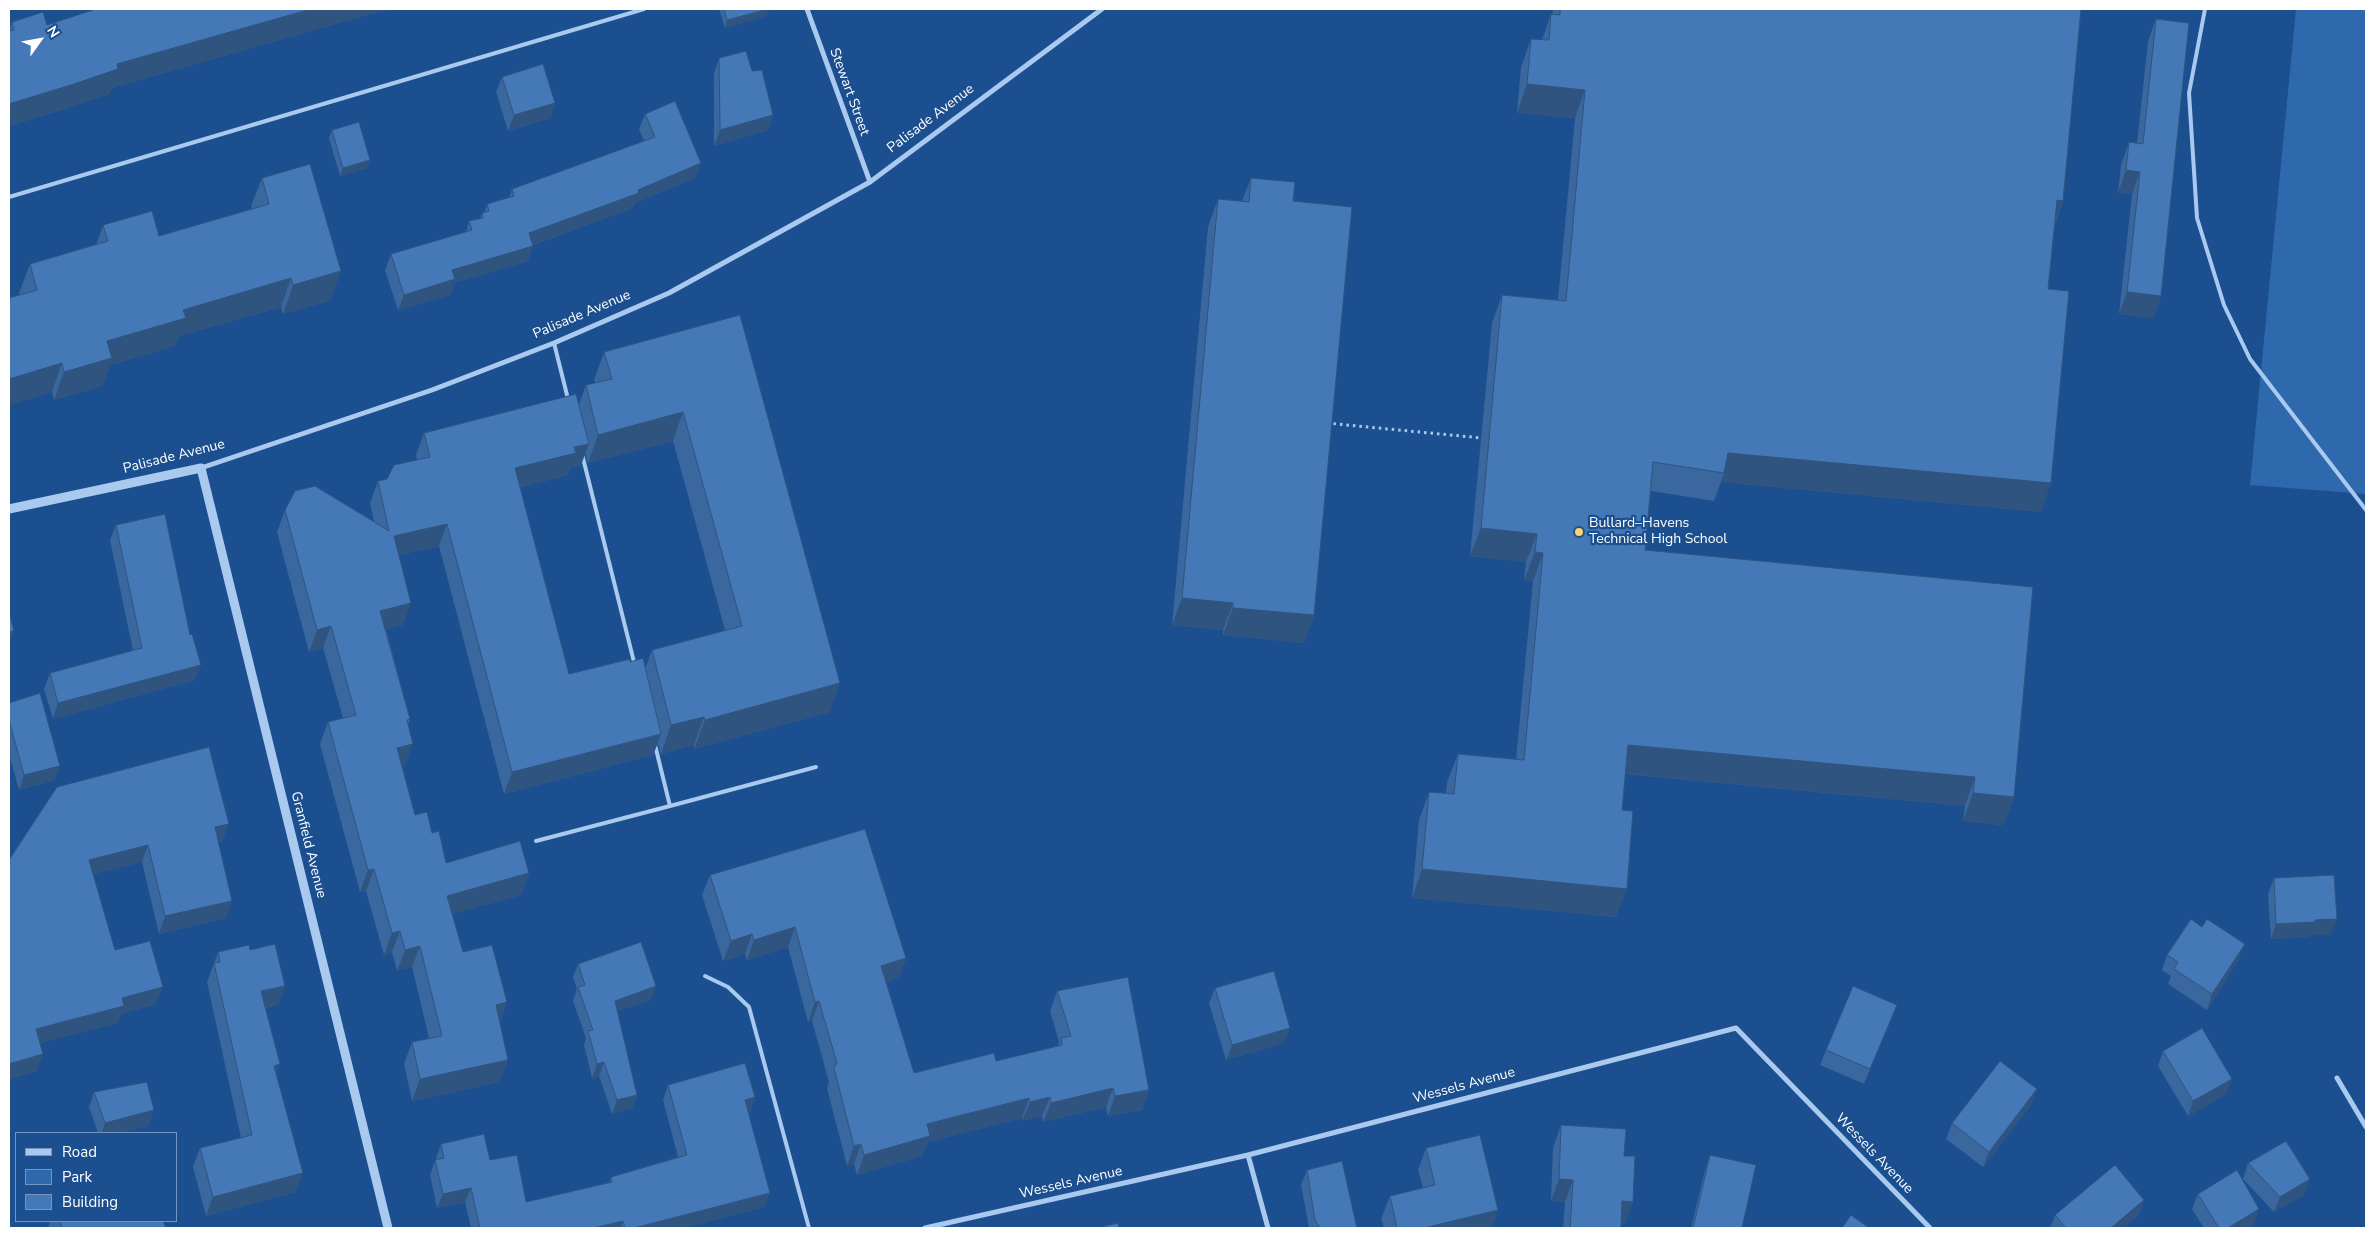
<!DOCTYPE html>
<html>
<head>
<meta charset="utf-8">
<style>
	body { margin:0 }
	#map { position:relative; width:2375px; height:1237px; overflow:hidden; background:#1b4f8f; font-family:"Nunito Sans",sans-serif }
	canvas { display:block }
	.frame { position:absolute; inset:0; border:10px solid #fff; pointer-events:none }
	.legend { position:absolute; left:15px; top:1132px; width:162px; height:90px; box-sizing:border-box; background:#1b4f8f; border:1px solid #7695bc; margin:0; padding:6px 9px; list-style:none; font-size:15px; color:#fff }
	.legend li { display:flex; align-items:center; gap:10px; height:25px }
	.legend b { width:25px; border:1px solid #7695bc }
	.north { position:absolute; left:15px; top:15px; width:50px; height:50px; -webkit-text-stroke:4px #1b4f8f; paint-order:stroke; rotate:58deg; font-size:14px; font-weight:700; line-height:20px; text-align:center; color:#fff }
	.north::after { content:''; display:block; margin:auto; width:18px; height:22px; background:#fff; clip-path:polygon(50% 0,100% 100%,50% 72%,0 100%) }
</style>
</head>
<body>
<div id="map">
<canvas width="2375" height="1237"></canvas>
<div class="frame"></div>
<ul class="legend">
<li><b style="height:6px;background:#a9c9ee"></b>Road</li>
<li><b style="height:14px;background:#2e69ad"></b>Park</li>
<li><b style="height:14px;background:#4478b7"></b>Building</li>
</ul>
<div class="north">N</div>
</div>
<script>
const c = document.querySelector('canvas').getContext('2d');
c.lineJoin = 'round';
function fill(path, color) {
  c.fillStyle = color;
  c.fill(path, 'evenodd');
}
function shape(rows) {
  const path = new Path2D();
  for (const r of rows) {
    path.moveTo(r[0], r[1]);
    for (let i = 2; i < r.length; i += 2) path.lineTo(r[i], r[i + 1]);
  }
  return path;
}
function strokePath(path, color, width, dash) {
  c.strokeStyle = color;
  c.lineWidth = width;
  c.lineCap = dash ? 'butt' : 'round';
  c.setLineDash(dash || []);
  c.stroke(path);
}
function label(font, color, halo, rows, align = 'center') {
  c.font = font + ' "Nunito Sans",sans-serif';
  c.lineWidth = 4.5;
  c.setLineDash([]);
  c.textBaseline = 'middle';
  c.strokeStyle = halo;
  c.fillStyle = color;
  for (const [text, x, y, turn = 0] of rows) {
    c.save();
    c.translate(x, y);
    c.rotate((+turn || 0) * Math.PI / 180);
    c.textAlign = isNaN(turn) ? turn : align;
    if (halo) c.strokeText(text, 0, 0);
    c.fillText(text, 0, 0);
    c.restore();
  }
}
const green = shape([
	[2296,9,2366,9,2366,494,2250,485]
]);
const path = shape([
	[1327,423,1481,438]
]);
const service = shape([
	[2205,9,2189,93,2197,218,2224,305,2250,359,2366,510],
	[9,197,644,9],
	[554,343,568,399],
	[582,454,635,666],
	[655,745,670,806,816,767],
	[536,841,670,806],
	[705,976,728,987,749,1007,809,1228]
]);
const minor = shape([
	[807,9,870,182],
	[201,468,432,390,554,343,669,293,870,182,1102,9],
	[2337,1078,2366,1127],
	[1248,1155,1268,1228],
	[925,1228,1248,1155,1736,1028,1930,1228]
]);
const tertiary = shape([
	[9,509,201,468,388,1228]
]);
const wall = shape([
	[96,9,392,9,356,18,112,88,109,94,65,109,9,126,9,31,12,22,47,25],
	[719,9,769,9,766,16,725,28],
	[1553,9,2081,9,2063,201,2055,225,2048,289,2041,512,1721,482,1714,501,1651,491,1645,550,2014,797,2003,825,1963,821,1965,806,1625,774,1622,810,1616,917,1412,898,1419,820,1429,792,1446,793,1447,782,1458,754,1516,759,1533,581,1524,580,1526,562,1470,556,1492,323,1502,295,1558,300,1575,118,1517,113,1521,67,1531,39,1542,40,1551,14,1552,15],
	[2156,19,2161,296,2153,318,2119,314,2132,194,2118,193,2121,165,2129,142,2137,143,2148,41],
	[719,58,752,71,773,115,768,130,714,146,714,73],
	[502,77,555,103,550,118,508,131,496,92],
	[645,114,701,163,695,178,635,203,633,208,533,245,528,261,454,283,450,295,398,310,385,270,391,254,466,232,469,221,480,218,482,213,484,213,487,204,509,198,512,189,644,141,639,129],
	[332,130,370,160,367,168,340,176,329,138],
	[262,178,331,300,283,314,281,307,179,336,175,346,110,365,102,386,54,400,52,392,9,405,9,298,20,295,19,293,30,264,96,245,103,225,159,236,252,209,251,206],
	[1251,178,1293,201,1314,615,1304,643,1223,635,1223,630,1172,625,1208,227,1218,199,1242,201],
	[740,315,830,712,694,749,694,745,661,754,658,743,653,755,504,794,439,546,399,555,403,625,386,629,410,719,408,725,405,765,402,766,415,815,432,833,446,863,529,873,521,895,452,914,463,952,507,1002,500,1022,500,1082,412,1101,404,1064,412,1042,429,1038,412,967,397,971,392,952,384,955,366,891,360,892,320,744,328,722,343,718,323,648,309,652,277,532,285,510,374,522,370,503,378,481,387,479,417,460,416,455,424,433,579,404,586,385,595,383,594,380,604,352],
	[673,441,725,630,652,650,645,669,630,662,569,674,520,487,568,475,570,468,581,465,585,453,588,463],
	[116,525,195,680,53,719,44,689,50,673,133,651,110,540],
	[9,703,55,780,19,790,9,754],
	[57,787,223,841,218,842,226,918,159,934,142,862,93,874,115,950,156,1004,121,1014,118,1023,40,1043,37,1071,9,1079,9,860],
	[710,875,906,958,899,978,886,982,914,1073,996,1061,1058,1046,1059,1042,1050,1011,1057,991,1149,1090,1142,1110,1108,1116,1106,1107,1043,1122,1042,1116,1022,1121,1022,1118,928,1142,922,1156,857,1175,854,1164,847,1166,827,1088,829,1082,812,1021,808,1022,788,947,747,960,745,954,723,961,702,895],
	[2274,878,2331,935,2310,935,2309,937,2271,939,2268,894],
	[250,950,285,986,278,1005,265,1008,296,1192,206,1216,193,1167,200,1148,241,1138,207,982,218,952],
	[2167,955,2239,959,2207,1010,2168,984,2171,976,2162,970],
	[578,964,651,1000,617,1011,637,1095,632,1108,612,1114,599,1076,592,1078,584,1045,586,1038,573,1001,577,989,573,977],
	[1215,988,1284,1043,1226,1060,1209,1003],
	[1891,1020,1864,1084,1820,1065,1826,1050],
	[2163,1051,2226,1094,2188,1116,2158,1066],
	[668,1085,755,1097,750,1112,749,1112,764,1207,684,1228,471,1228,465,1202,437,1208,430,1175,435,1160,436,1160,436,1158,441,1144,526,1202,609,1183,611,1177,678,1157,663,1100],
	[94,1092,154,1110,148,1126,120,1133,98,1133,89,1107],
	[2031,1105,1983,1167,1946,1139,1952,1123],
	[1561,1125,1625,1224,1621,1224,1621,1228,1563,1228,1565,1202,1551,1201,1553,1148],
	[1426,1148,1492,1228,1384,1228,1381,1219,1390,1196,1423,1188,1418,1170],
	[1710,1155,1742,1228,1691,1228,1705,1170],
	[2248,1163,2304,1195,2274,1212,2243,1179],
	[1307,1170,1357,1228,1309,1228,1301,1185],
	[2198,1194,2254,1225,2248,1228,2204,1228,2192,1209],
	[2144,1200,2139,1215,2123,1228,2050,1228,2055,1215],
	[50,1221,163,1221,166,1228,48,1228]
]);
const shadedWall = shape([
	[311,9,392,9,356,18,112,88,109,94,65,109,9,126,9,104,117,64],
	[769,9,766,16,725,28,727,20],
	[1527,84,1585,90,1575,118,1517,113],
	[555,103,550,118,508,131,514,115],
	[773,115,768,130,714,146,720,130],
	[370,160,367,168,340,176,343,168],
	[701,163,695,178,635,203,633,208,524,248,529,233],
	[2126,170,2140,172,2132,194,2118,193],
	[2057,200,2063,201,2053,229],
	[533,246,528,261,454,283,450,295,398,310,404,295,452,270],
	[341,271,331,300,283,314,293,285],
	[291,278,281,307,179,336,175,346,110,365,102,386,54,400,64,372,107,341,183,310],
	[2127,292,2161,296,2153,318,2119,314],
	[62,363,52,392,9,405,9,379],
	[683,412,673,441,588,463,598,435],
	[589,444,581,465,570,468,568,475,507,490,515,468,574,447],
	[1728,453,2051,483,2041,512,1721,482,1724,473],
	[447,524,439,546,386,558,394,536],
	[1481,528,1537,534,1526,562,1470,556],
	[1535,552,1543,553,1533,581,1524,580],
	[1182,598,1233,603,1223,630,1172,625],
	[411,603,403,625,372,633,380,611],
	[1233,608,1314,615,1304,643,1223,635],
	[331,626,323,648,309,652,317,630],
	[14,631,9,644,9,632],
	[201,665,195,680,53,719,58,703],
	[840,683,830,712,694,749,705,720],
	[704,717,694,745,661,754,671,725],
	[661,734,653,755,504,794,512,772],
	[413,744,405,765,389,770,397,748],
	[1628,745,1975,777,1965,806,1618,773],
	[60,766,55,780,19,790,24,775],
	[1973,793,2014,797,2003,825,1963,821],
	[229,824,223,841,209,845,215,827],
	[148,845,142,862,83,877,89,860],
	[374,869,366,891,360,892,368,870],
	[1422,869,1627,889,1616,917,1412,898],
	[529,873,521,895,439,918,447,896],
	[232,901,226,918,159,934,165,916],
	[2337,919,2331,935,2310,935,2309,937,2271,939,2276,924,2315,920],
	[795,927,788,947,747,960,754,940],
	[400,931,392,952,384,955,392,933],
	[752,934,745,954,723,961,731,941],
	[2245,944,2239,959,2207,1010,2212,994],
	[420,946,412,967,397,971,405,950],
	[906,958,899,978,874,986,881,966],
	[285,986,278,1005,254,1010,261,991],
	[656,986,651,1000,610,1014,615,1001],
	[163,987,156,1004,121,1014,118,1023,30,1046,36,1029,122,998],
	[819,1001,812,1021,808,1022,815,1002],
	[507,1002,499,1024,496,1005],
	[1897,1005,1891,1020,1864,1084,1870,1069],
	[1290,1028,1284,1043,1226,1060,1232,1045],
	[43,1054,37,1071,9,1079,9,1064],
	[508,1060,500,1082,412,1101,420,1079],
	[604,1062,599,1076,592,1078,597,1064],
	[280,1064,273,1083,274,1066],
	[2232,1079,2226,1094,2188,1116,2193,1101],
	[1113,1088,1106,1107,1043,1122,1051,1103],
	[2037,1089,2031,1105,1983,1167,1989,1152],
	[1149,1090,1142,1110,1108,1116,1115,1096],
	[637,1095,632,1108,612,1114,617,1100],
	[755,1097,750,1112,740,1114,745,1100],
	[1050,1097,1042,1116,1022,1121,1030,1102],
	[1029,1098,1022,1118,928,1142,922,1156,857,1175,864,1155,927,1124],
	[154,1110,148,1126,120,1133,102,1133,105,1123],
	[861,1144,854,1164,847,1166,854,1146],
	[303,1173,296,1192,206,1216,213,1197],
	[1559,1179,1573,1180,1565,1202,1551,1201],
	[2310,1179,2304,1195,2274,1212,2280,1197],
	[471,1188,465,1202,437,1208,443,1194],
	[770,1193,764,1207,684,1228,634,1228],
	[2144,1200,2139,1215,2123,1228,2111,1228],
	[1622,1201,1633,1202,1625,1224,1614,1224],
	[2259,1209,2254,1225,2248,1228,2228,1228],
	[1498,1210,1492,1228,1424,1228],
	[623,1221,620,1228,593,1228]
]);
const building = shape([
	[96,9,311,9,117,64,118,69,74,84,9,104,9,31,14,30,12,22,43,12,47,25,96,9],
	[724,9,768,9,727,20,724,9],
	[1560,9,2081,9,2063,201,2057,200,2048,289,2069,291,2051,483,1728,453,1724,473,1653,462,1645,550,2033,587,2014,797,1973,793,1975,777,1628,745,1622,810,1633,811,1627,889,1422,869,1429,792,1454,794,1458,754,1524,760,1543,553,1535,552,1537,534,1481,528,1502,295,1566,301,1585,90,1527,84,1531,39,1549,40,1551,14,1560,15,1560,9],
	[2156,19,2189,23,2161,296,2127,292,2140,172,2126,170,2129,142,2143,144,2156,19],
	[746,51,752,71,762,70,773,115,720,130,719,58,746,51],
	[543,64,555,103,514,115,502,77,543,64],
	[675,101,701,163,638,190,639,193,529,233,533,246,452,270,455,279,404,295,391,254,472,230,469,221,483,218,482,213,489,211,487,204,514,196,512,189,655,137,645,114,675,101],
	[359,122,370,160,343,168,332,130,359,122],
	[310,164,341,271,293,285,291,278,183,310,186,318,107,341,112,358,64,372,62,363,9,379,9,298,37,290,30,264,108,241,103,225,152,211,159,236,269,204,262,178,310,164],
	[1251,178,1295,182,1293,201,1352,207,1314,615,1233,608,1233,603,1182,598,1218,199,1249,202,1251,178],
	[740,315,840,683,705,720,704,717,671,725,652,650,742,626,683,412,598,435,586,385,612,379,604,352,740,315],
	[576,394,589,444,574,447,576,453,515,468,569,674,630,659,630,662,643,658,661,734,512,772,447,524,394,536,411,603,380,611,410,719,407,720,413,744,397,748,415,815,427,812,432,833,439,831,446,863,520,841,529,873,447,896,463,952,492,945,507,1002,496,1005,508,1060,420,1079,412,1042,442,1036,420,946,405,950,400,931,392,933,374,869,368,870,328,722,356,715,331,626,317,630,285,510,295,491,315,486,389,531,378,481,387,479,394,465,430,457,424,433,576,394],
	[165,514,190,635,192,634,201,665,58,703,50,673,142,648,116,525,165,514],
	[9,612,14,631,9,632,9,612],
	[40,693,60,766,24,775,9,720,9,703,40,693],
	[209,747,229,824,215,827,232,901,165,916,148,845,89,860,115,950,150,941,163,987,122,998,124,1006,36,1029,43,1054,9,1064,9,860,57,787,209,747],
	[865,829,906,958,881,966,914,1073,994,1053,996,1061,1062,1045,1061,1038,1071,1036,1057,991,1128,977,1149,1090,1115,1096,1113,1088,1051,1103,1050,1097,1030,1102,1029,1098,927,1124,930,1136,864,1155,861,1144,854,1146,834,1068,837,1063,819,1001,815,1002,795,927,754,940,752,934,731,941,710,875,865,829],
	[2334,875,2337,919,2315,920,2315,922,2276,924,2274,878,2334,875],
	[2191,919,2202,927,2207,919,2245,944,2212,994,2174,969,2178,962,2167,955,2191,919],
	[641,942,656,986,615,1001,637,1095,617,1100,604,1062,597,1064,588,1031,593,1030,578,987,585,985,578,964,641,942],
	[275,944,285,986,261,991,280,1064,274,1066,303,1173,213,1197,200,1148,252,1135,214,963,220,962,218,952,249,945,250,950,275,944],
	[1274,971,1290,1028,1232,1045,1215,988,1274,971],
	[1853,986,1897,1005,1870,1069,1826,1050,1853,986],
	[2202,1028,2232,1079,2193,1101,2163,1051,2202,1028],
	[2000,1061,2037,1089,1989,1152,1952,1123,2000,1061],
	[745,1063,755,1097,745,1100,770,1193,634,1228,625,1228,623,1221,593,1228,480,1228,471,1188,443,1194,435,1160,444,1158,441,1144,484,1134,490,1160,517,1155,526,1202,612,1182,611,1177,687,1155,668,1085,745,1063],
	[147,1082,154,1110,105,1123,94,1092,147,1082],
	[1561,1125,1626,1129,1624,1156,1635,1156,1633,1202,1622,1201,1621,1228,1570,1228,1573,1180,1559,1179,1561,1125],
	[1480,1135,1498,1210,1424,1228,1397,1228,1390,1196,1435,1185,1426,1148,1480,1135],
	[2286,1141,2310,1179,2280,1197,2248,1163,2286,1141],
	[1710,1155,1756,1165,1742,1228,1693,1228,1710,1155],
	[1342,1161,1357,1228,1320,1228,1315,1220,1307,1170,1342,1161],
	[2115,1165,2144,1200,2111,1228,2066,1228,2055,1215,2115,1165],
	[2237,1170,2259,1209,2228,1228,2219,1228,2198,1194,2237,1170],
	[1851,1215,1869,1228,1842,1228,1851,1215],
	[60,1221,163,1221,166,1228,62,1228,60,1221],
	[1118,1223,1119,1228,1098,1228,1118,1223]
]);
const markers = [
	[1579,532,5,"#ffd166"]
];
const streetNames = [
	["Stewart Street",849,92,70],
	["Palisade Avenue",931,119,-37],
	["Palisade Avenue",582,315,-23],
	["Palisade Avenue",174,457,-14],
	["Granfield Avenue",308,845,76],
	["Wessels Avenue",1464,1086,-15],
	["Wessels Avenue",1874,1154,46],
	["Wessels Avenue",1071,1183,-13]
];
const poiNames = [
	["Bullard–Havens",1589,524],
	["Technical High School",1589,540]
];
fill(green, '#2e69ad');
strokePath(path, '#a9c9ee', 3, [2.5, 4]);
strokePath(service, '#a9c9ee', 4);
strokePath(minor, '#a9c9ee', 5);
strokePath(tertiary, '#a9c9ee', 9);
fill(wall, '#3a679d');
fill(shadedWall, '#305480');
fill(building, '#4478b7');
strokePath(building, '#305480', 1);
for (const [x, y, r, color] of markers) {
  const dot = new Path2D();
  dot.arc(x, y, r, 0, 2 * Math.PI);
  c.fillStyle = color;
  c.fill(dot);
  strokePath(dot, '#1b4f8f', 2);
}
label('14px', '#fff', '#1b4f8f', streetNames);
label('14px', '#fff', '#1b4f8f', poiNames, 'left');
</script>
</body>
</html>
